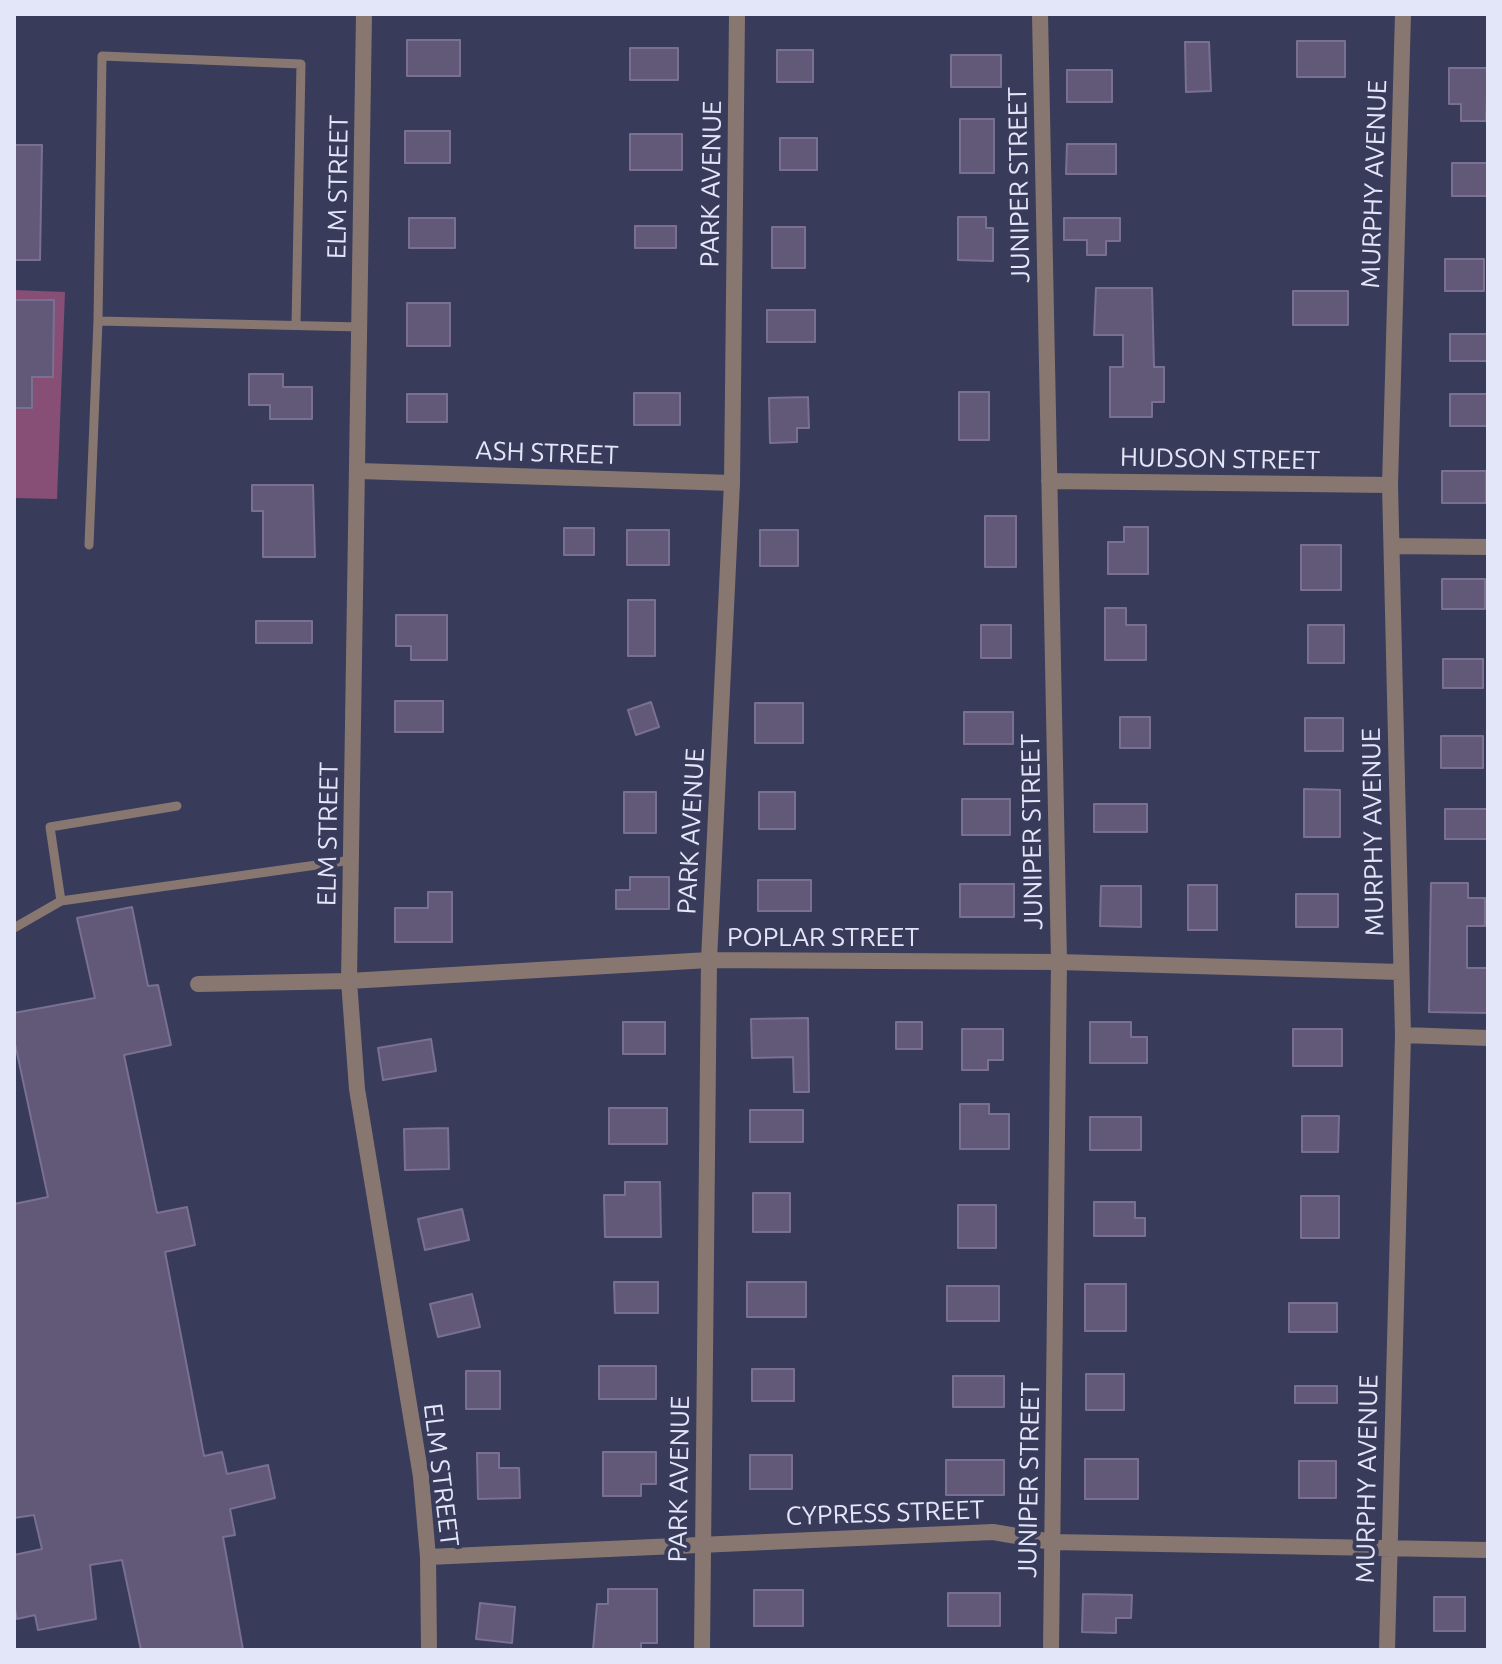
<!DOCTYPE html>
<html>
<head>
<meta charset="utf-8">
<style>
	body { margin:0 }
	#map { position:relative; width:1502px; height:1664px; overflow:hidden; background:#383c5a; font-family:Ubuntu,sans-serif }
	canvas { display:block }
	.frame { position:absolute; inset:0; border:16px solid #e3e6f9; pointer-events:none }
</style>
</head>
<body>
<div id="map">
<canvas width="1502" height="1664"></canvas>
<div class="frame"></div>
</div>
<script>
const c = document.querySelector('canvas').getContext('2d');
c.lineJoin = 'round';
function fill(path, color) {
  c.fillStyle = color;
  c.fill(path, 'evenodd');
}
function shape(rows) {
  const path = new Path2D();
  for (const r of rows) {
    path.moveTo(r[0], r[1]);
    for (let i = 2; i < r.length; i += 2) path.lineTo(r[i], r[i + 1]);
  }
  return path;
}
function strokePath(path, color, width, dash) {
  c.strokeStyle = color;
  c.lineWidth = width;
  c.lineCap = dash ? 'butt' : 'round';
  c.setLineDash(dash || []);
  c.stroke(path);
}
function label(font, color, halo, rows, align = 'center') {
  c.font = font + ' Ubuntu,sans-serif';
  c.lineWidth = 8;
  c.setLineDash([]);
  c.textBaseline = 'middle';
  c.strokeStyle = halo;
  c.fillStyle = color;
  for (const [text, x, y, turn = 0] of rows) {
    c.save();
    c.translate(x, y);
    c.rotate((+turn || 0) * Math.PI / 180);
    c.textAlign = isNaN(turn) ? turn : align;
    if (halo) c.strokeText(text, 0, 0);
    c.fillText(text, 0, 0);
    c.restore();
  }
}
const green = shape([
	[14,290,65,292,57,499,14,498]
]);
const building = shape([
	[407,40,460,40,460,76,407,76,407,40],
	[1297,41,1345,41,1345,77,1297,77,1297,41],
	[1185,42,1209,42,1211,91,1186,92,1185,42],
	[630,48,678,48,678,80,630,80,630,48],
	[777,50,813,50,813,82,777,82,777,50],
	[951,55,1001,55,1001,87,951,87,951,55],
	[1449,68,1488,68,1486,121,1461,121,1461,104,1449,104,1449,68],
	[1067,70,1112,70,1112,102,1067,102,1067,70],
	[960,119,994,119,994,173,960,173,960,119],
	[405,131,450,131,450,163,405,163,405,131],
	[630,134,682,134,682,170,630,170,630,134],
	[780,138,817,138,817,170,780,170,780,138],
	[1067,144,1116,144,1116,174,1066,174,1067,144],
	[14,145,42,145,40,260,14,260,14,145],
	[1452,163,1488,163,1488,196,1452,196,1452,163],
	[958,217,986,217,986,228,993,228,993,261,958,260,958,217],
	[409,218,455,218,455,248,409,248,409,218],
	[1064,218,1120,218,1120,241,1106,241,1106,255,1087,255,1087,240,1064,240,1064,218],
	[635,226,676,226,676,248,635,248,635,226],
	[772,227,805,227,805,268,772,268,772,227],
	[1445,259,1484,259,1484,291,1445,291,1445,259],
	[1096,288,1152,288,1154,367,1164,367,1164,402,1152,402,1152,417,1110,417,1110,367,1123,367,1123,335,1094,335,1096,288],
	[1293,291,1348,291,1348,325,1293,325,1293,291],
	[14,300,54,300,53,377,32,377,32,408,14,408,14,300],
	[407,303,450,303,450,346,407,346,407,303],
	[767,310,815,310,815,342,767,342,767,310],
	[1450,334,1488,334,1488,361,1450,361,1450,334],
	[249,374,283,374,283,387,312,387,312,419,270,419,270,405,249,405,249,374],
	[959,392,989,392,989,440,959,440,959,392],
	[634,393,680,393,680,425,634,425,634,393],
	[407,394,447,394,447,422,407,422,407,394],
	[1450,394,1488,394,1488,426,1450,426,1450,394],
	[808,397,809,428,797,428,797,442,770,443,769,398,808,397],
	[1442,471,1486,471,1486,503,1442,503,1442,471],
	[252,485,313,485,315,557,263,557,263,511,252,511,252,485],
	[985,516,1016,516,1016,567,985,567,985,516],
	[1124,527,1148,527,1148,574,1108,574,1108,542,1124,542,1124,527],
	[564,528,594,528,594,555,564,555,564,528],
	[627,530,669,530,669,565,627,565,627,530],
	[760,530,798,530,798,566,760,566,760,530],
	[1301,545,1341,545,1341,590,1301,590,1301,545],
	[1442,579,1485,579,1485,609,1442,609,1442,579],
	[628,600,655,600,655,656,628,656,628,600],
	[1105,608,1126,608,1126,625,1146,625,1146,660,1105,660,1105,608],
	[396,615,447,615,447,660,411,660,411,646,396,646,396,615],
	[256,621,312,621,312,643,256,643,256,621],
	[981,625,1011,625,1011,658,981,658,981,625],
	[1308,625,1344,625,1344,663,1308,663,1308,625],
	[1443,659,1483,659,1483,688,1443,688,1443,659],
	[395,701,443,701,443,732,395,732,395,701],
	[651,702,659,727,636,735,628,710,651,702],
	[755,703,803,703,803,743,755,743,755,703],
	[964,712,1013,712,1013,744,964,744,964,712],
	[1120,717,1150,717,1150,748,1120,748,1120,717],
	[1305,718,1343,718,1343,751,1305,751,1305,718],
	[1441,736,1483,736,1483,768,1441,768,1441,736],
	[1304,789,1340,790,1340,837,1304,837,1304,789],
	[624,792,656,792,656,833,624,833,624,792],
	[759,792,795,792,795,829,759,829,759,792],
	[962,799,1010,799,1010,835,962,835,962,799],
	[1094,804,1147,804,1147,832,1094,832,1094,804],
	[1445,809,1488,809,1488,839,1445,839,1445,809],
	[630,877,669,877,669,909,616,909,616,890,630,890,630,877],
	[758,880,811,880,811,911,758,911,758,880],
	[1431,883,1468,883,1468,898,1485,898,1485,926,1467,926,1467,968,1488,968,1488,1013,1429,1012,1431,883],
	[960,884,1014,884,1014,917,960,917,960,884],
	[1188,885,1217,885,1217,930,1188,930,1188,885],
	[1101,886,1141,886,1141,927,1100,926,1101,886],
	[428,892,452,892,452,942,395,942,395,908,428,908,428,892],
	[1296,894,1338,894,1338,927,1296,927,1296,894],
	[132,907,148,986,158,985,171,1045,124,1055,157,1213,187,1207,195,1245,165,1252,204,1456,222,1452,227,1474,268,1465,275,1498,230,1509,235,1535,223,1537,243,1650,141,1650,122,1560,90,1565,96,1619,38,1630,35,1615,17,1619,14,1604,14,1555,42,1549,34,1515,14,1518,14,1204,48,1197,14,1039,14,1013,95,998,77,918,132,907],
	[808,1018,809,1092,794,1092,793,1057,752,1058,751,1019,808,1018],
	[623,1022,665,1022,665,1054,623,1054,623,1022],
	[896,1022,922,1022,922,1049,896,1049,896,1022],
	[1090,1022,1131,1022,1131,1037,1147,1037,1147,1063,1090,1063,1090,1022],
	[962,1029,1003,1029,1003,1060,988,1060,988,1070,962,1070,962,1029],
	[1293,1029,1342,1029,1342,1066,1293,1066,1293,1029],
	[431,1039,436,1071,383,1080,378,1048,431,1039],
	[960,1104,989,1104,989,1114,1009,1114,1009,1149,960,1149,960,1104],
	[609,1108,667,1108,667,1144,609,1144,609,1108],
	[750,1110,803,1110,803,1142,750,1142,750,1110],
	[1302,1116,1339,1116,1338,1152,1302,1152,1302,1116],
	[1090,1117,1141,1117,1141,1150,1090,1150,1090,1117],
	[448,1128,449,1169,405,1170,404,1129,448,1128],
	[625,1182,660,1182,661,1237,605,1237,604,1195,625,1195,625,1182],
	[753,1193,790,1193,790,1232,753,1232,753,1193],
	[1301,1196,1339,1196,1339,1238,1301,1238,1301,1196],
	[1094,1202,1135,1202,1135,1218,1145,1218,1145,1236,1094,1236,1094,1202],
	[958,1205,996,1205,996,1248,958,1248,958,1205],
	[462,1209,469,1240,425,1250,418,1219,462,1209],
	[614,1282,658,1282,658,1313,615,1313,614,1282],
	[747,1282,806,1282,806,1317,747,1317,747,1282],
	[1085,1284,1126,1284,1126,1331,1085,1331,1085,1284],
	[947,1286,999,1286,999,1321,947,1321,947,1286],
	[472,1294,480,1327,438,1337,430,1304,472,1294],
	[1289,1303,1337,1303,1337,1332,1289,1332,1289,1303],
	[599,1366,656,1366,656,1399,599,1399,599,1366],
	[752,1369,794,1369,794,1401,752,1401,752,1369],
	[466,1371,500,1371,500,1409,466,1409,466,1371],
	[1086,1374,1124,1374,1124,1410,1086,1410,1086,1374],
	[953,1376,1004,1376,1004,1407,953,1407,953,1376],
	[1295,1386,1337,1386,1337,1403,1295,1403,1295,1386],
	[603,1452,656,1452,656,1484,641,1484,641,1496,603,1496,603,1452],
	[477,1453,499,1453,499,1468,519,1468,520,1498,478,1499,477,1453],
	[750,1455,792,1455,792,1489,750,1489,750,1455],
	[1085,1459,1138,1459,1138,1499,1085,1499,1085,1459],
	[946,1460,1004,1460,1004,1495,946,1495,946,1460],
	[1299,1461,1336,1461,1336,1498,1299,1498,1299,1461],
	[608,1589,657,1589,657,1643,641,1643,641,1650,593,1650,597,1604,608,1604,608,1589],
	[754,1590,803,1590,803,1626,754,1626,754,1590],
	[948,1593,1000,1593,1000,1626,948,1626,948,1593],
	[1083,1594,1132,1595,1131,1618,1116,1618,1116,1633,1082,1632,1083,1594],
	[1434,1597,1465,1597,1465,1631,1434,1631,1434,1597],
	[480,1603,515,1607,512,1643,476,1639,480,1603]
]);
const lane = shape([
	[296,325,301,64,102,56,98,321,361,327],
	[89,545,98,321],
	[61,901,50,827,177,806],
	[14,928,61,901,352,860]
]);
const street = shape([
	[364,14,349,981,357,1089,421,1477,428,1557,429,1650],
	[1040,14,1059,962,1051,1650],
	[359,471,732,483],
	[1049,481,1390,485],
	[1393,546,1488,547],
	[198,984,349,981,709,960,1059,962,1400,972],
	[1403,1035,1488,1038],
	[428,1557,993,1532,1052,1542,1488,1550],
	[702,1650,709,960,732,483,737,14],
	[1387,1650,1403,1035,1390,485,1403,14]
]);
const streetNames = [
	["PARK AVENUE",711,184,-89],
	["MURPHY AVENUE",1374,184,-88],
	["JUNIPER STREET",1019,185,-91],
	["ELM STREET",338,187,-89],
	["ASH STREET",547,453,2],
	["HUDSON STREET",1220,459,1],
	["PARK AVENUE",691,831,-87],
	["JUNIPER STREET",1032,832,-91],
	["MURPHY AVENUE",1373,832,-91],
	["ELM STREET",328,834,-89],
	["POPLAR STREET",823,937],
	["ELM STREET",441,1475,83],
	["PARK AVENUE",679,1479,-89],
	["MURPHY AVENUE",1367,1479,-89],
	["JUNIPER STREET",1029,1480,-89],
	["CYPRESS STREET",885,1513,-2]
];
fill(green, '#874e76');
fill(building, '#625878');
strokePath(building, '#7a7091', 2);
strokePath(lane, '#887771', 9);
strokePath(street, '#887771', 16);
label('26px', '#e3e6f9', '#383c5a', streetNames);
</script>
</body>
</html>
